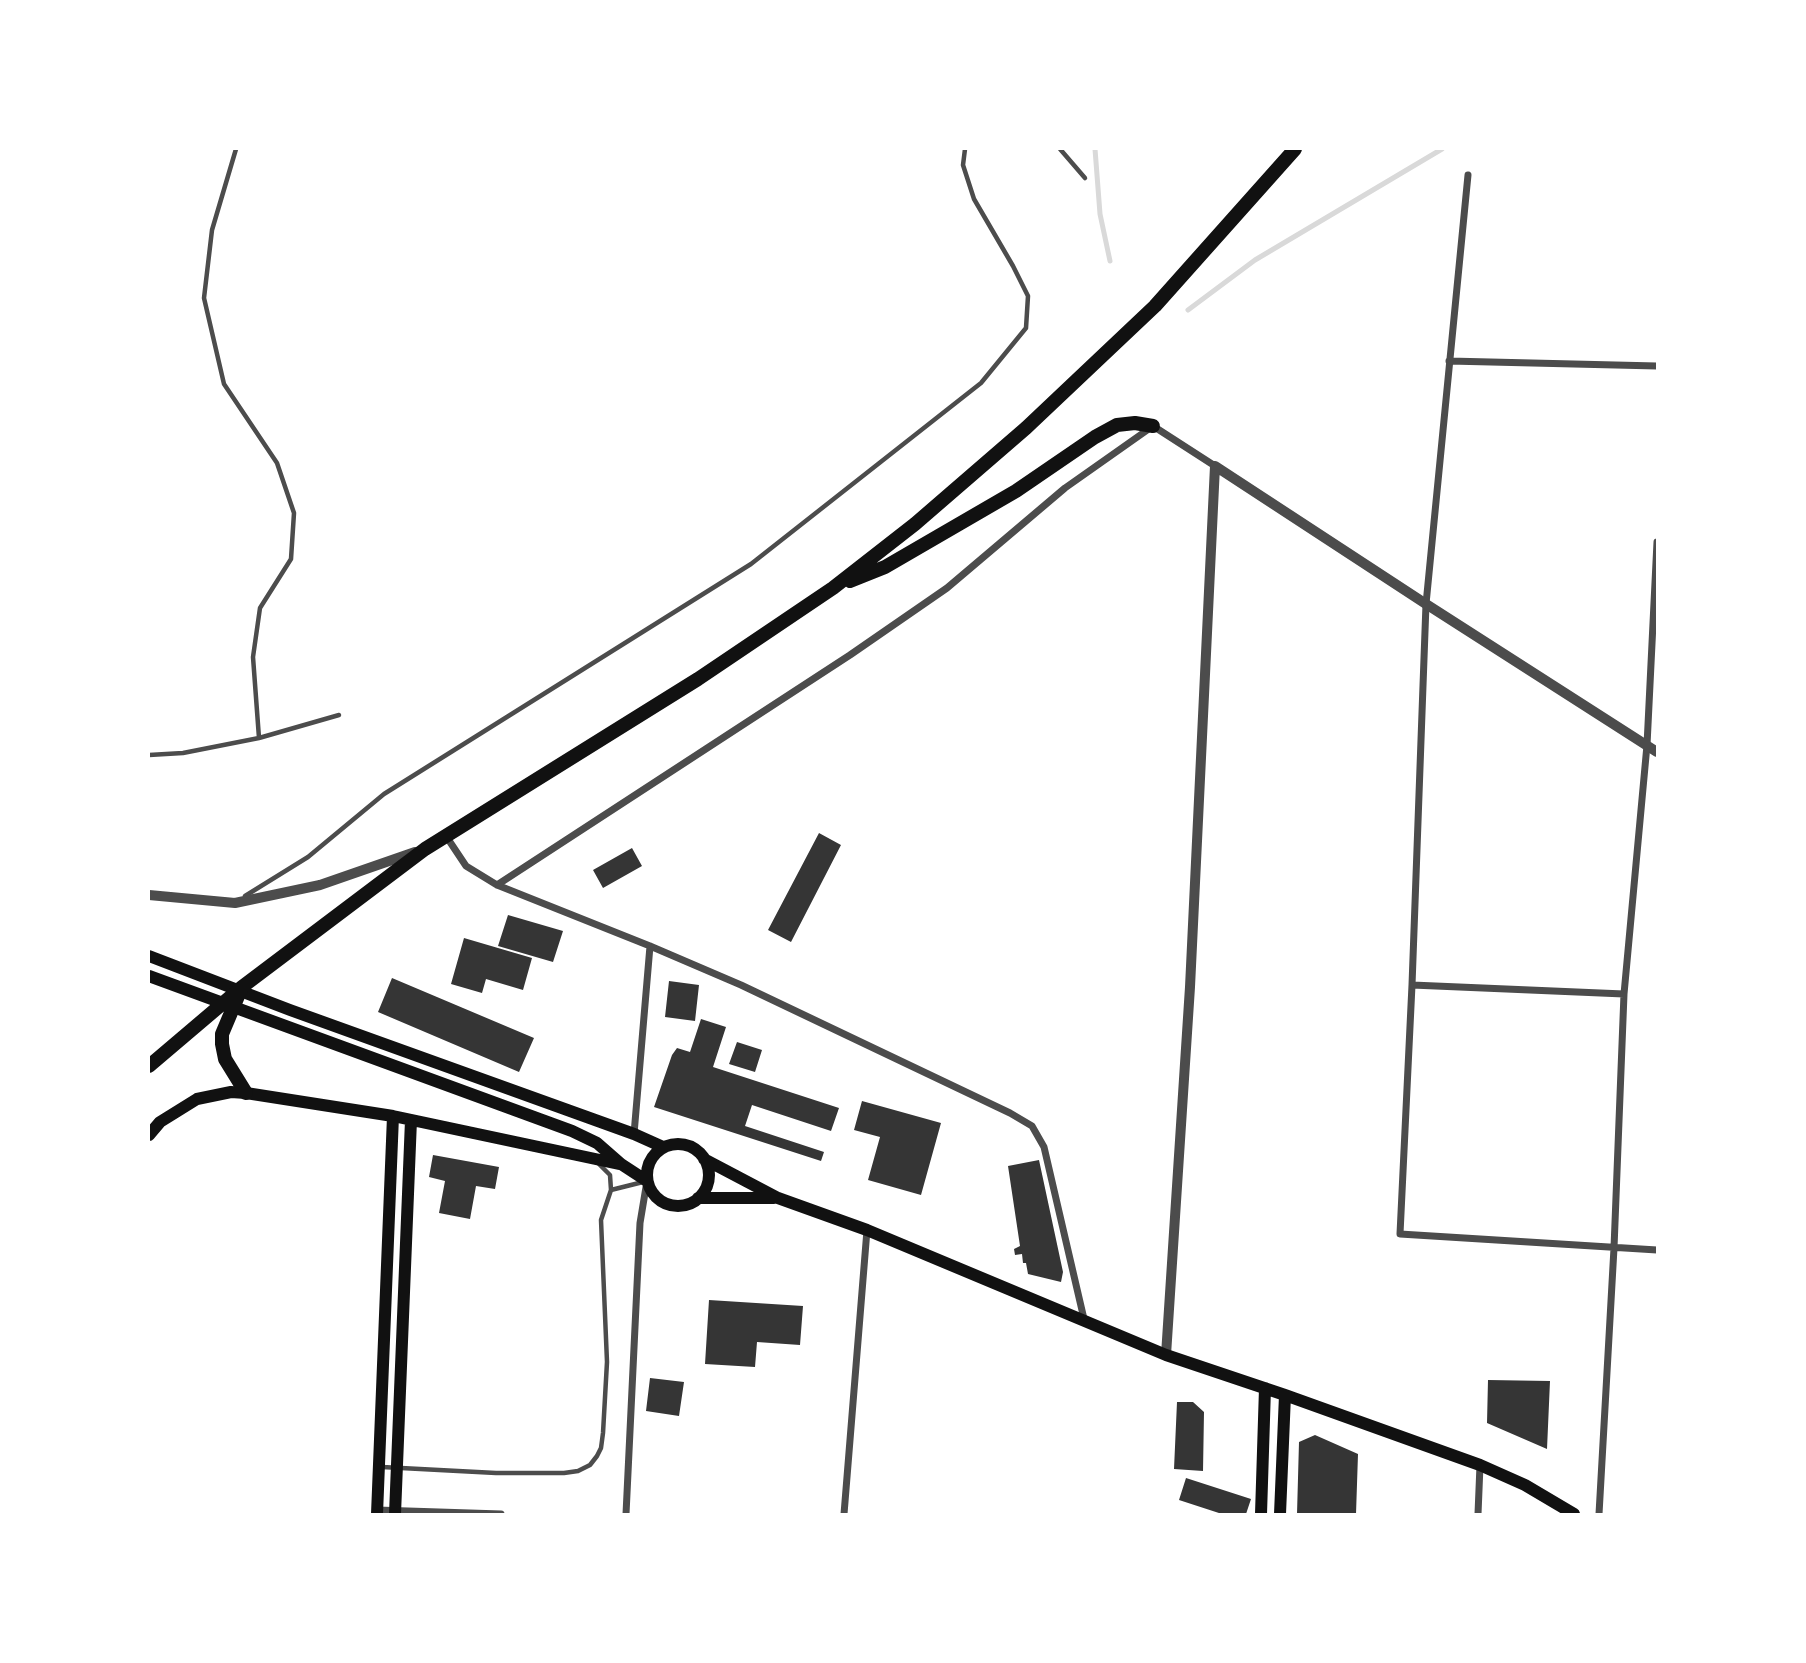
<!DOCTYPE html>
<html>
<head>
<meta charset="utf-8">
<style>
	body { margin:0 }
	#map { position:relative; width:1806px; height:1663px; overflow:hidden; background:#fff; font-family:"DM Sans",sans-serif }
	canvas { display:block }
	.frame { position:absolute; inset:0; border:150px solid #fff; pointer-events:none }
</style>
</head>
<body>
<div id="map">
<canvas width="1806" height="1663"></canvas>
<div class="frame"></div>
</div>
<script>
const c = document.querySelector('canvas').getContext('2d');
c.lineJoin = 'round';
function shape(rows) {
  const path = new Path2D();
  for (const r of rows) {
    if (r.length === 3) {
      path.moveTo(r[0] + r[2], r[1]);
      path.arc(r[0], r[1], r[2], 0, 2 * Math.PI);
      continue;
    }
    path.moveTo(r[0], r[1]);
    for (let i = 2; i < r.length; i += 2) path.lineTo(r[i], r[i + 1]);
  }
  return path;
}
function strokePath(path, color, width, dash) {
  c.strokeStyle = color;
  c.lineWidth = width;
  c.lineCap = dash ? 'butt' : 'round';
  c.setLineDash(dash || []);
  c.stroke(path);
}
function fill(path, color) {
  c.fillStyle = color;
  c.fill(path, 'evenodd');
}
const stream = shape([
	[1095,149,1100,214,1110,261],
	[1188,310,1255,260,1442,149]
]);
const building = shape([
	[819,833,841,845,791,942,768,930],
	[632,848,642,866,603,888,593,870],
	[508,915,563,931,553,962,498,946],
	[464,938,532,958,523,990,486,979,482,993,451,984],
	[392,978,534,1038,519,1072,378,1012],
	[669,981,699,985,695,1021,665,1017],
	[701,1019,726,1027,713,1067,839,1108,831,1131,752,1105,745,1126,824,1152,821,1161,654,1107,672,1055,677,1048,690,1052],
	[737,1042,762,1050,755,1072,729,1064],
	[862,1101,941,1123,921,1195,868,1180,880,1137,854,1130],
	[433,1155,499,1167,495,1189,476,1186,470,1219,439,1213,445,1181,429,1177],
	[1039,1160,1063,1272,1061,1282,1028,1274,1026,1263,1023,1263,1022,1254,1015,1255,1014,1249,1020,1246,1008,1166],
	[709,1300,803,1306,800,1345,757,1342,755,1367,705,1364],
	[650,1378,684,1382,679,1416,646,1411],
	[1488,1380,1550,1381,1547,1449,1487,1423],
	[1177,1402,1193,1402,1204,1412,1203,1471,1174,1469],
	[1315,1435,1358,1454,1356,1514,1297,1514,1299,1442],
	[1186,1478,1251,1499,1246,1514,1222,1514,1179,1500]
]);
const service = shape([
	[236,149,212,230,204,298,224,384,277,463,294,513,291,559,260,608,253,657,259,738],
	[1060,149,1085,178],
	[149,755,183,753,259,738,339,715],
	[245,896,308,857,384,794,751,564,981,383,1026,328,1028,296,1013,266,974,199,963,165,965,149],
	[611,1190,643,1182],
	[382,1467,496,1473,564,1473,578,1471,590,1465,597,1456,601,1448,603,1433,607,1362,601,1220,611,1190,610,1175,599,1164]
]);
const minor = shape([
	[1468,175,1426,604,1412,985,1400,1234,1657,1250],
	[1449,361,1657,366],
	[446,836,466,866,497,885,650,946,741,985,1010,1113,1032,1126,1044,1147,1084,1319],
	[497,885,850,655,947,588,1065,488,1153,426,1215,466],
	[1412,985,1624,994],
	[634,1134,650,946],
	[377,1510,501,1514],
	[626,1514,640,1223,647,1181],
	[844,1514,867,1230],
	[1478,1514,1480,1465],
	[1599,1514,1614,1248,1624,994,1647,745,1657,542]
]);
const tertiary = shape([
	[1215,466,1426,604,1657,752],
	[149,895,235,903,320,885,415,852],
	[1166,1355,1190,987,1215,466]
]);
const secondary = shape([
	[149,956,290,1010,634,1134,663,1147],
	[149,976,572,1131,597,1143,621,1164,647,1181],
	[149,1135,160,1122,197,1099,231,1092,246,1093,393,1116,619,1164],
	[678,1175,31],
	[704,1159,778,1198,867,1230,1166,1355,1285,1395,1480,1465,1525,1485,1574,1514],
	[698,1198,774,1198],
	[377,1514,393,1116],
	[395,1514,411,1120],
	[1261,1514,1265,1388],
	[1280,1514,1285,1395]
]);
const trunk = shape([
	[850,581,885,567,1016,491,1095,437,1117,425,1135,423,1153,426],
	[241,989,222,1034,222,1044,225,1059,246,1093],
	[149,1066,242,987,425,849,698,679,833,588,915,524,1026,428,1155,306,1295,149]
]);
strokePath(stream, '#d9d9d9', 5);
fill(building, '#353535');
strokePath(service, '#4c4c4c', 4.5);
strokePath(minor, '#4c4c4c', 7);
strokePath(tertiary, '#4c4c4c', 10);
strokePath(secondary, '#111', 12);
strokePath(trunk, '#111', 14);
</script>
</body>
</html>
